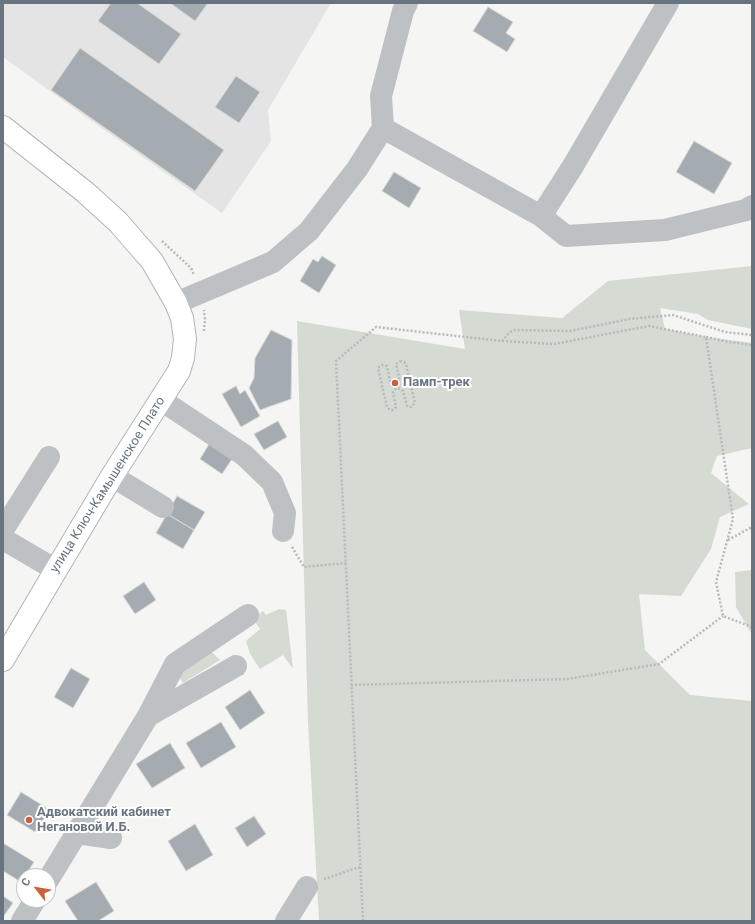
<!DOCTYPE html>
<html>
<head>
<meta charset="utf-8">
<style>
	body { margin:0 }
	#map { position:relative; width:755px; height:924px; overflow:hidden; background:#f5f5f3; font-family:Roboto,sans-serif }
	canvas { display:block }
	.frame { position:absolute; inset:0; border:4px solid #687580; pointer-events:none }
	.north { position:absolute; left:16px; top:868px; width:40px; height:40px; box-sizing:border-box; background:#fff; border:1px solid #c3c8cc; border-radius:50%; rotate:301deg; font-size:11px; font-weight:700; line-height:16px; text-align:center; color:#687580 }
	.north::after { content:''; display:block; margin:auto; width:14px; height:18px; background:#cc603c; clip-path:polygon(50% 0,100% 100%,50% 72%,0 100%) }
</style>
</head>
<body>
<div id="map">
<canvas width="755" height="924"></canvas>
<div class="frame"></div>
<div class="north">С</div>
</div>
<script>
const c = document.querySelector('canvas').getContext('2d');
c.lineJoin = 'round';
function fill(path, color) {
  c.fillStyle = color;
  c.fill(path, 'evenodd');
}
function shape(rows) {
  const path = new Path2D();
  for (const r of rows) {
    path.moveTo(r[0], r[1]);
    for (let i = 2; i < r.length; i += 2) path.lineTo(r[i], r[i + 1]);
  }
  return path;
}
function strokePath(path, color, width, dash) {
  c.strokeStyle = color;
  c.lineWidth = width;
  c.lineCap = dash ? 'butt' : 'round';
  c.setLineDash(dash || []);
  c.stroke(path);
}
function label(font, color, halo, rows, align = 'center') {
  c.font = font + ' Roboto,sans-serif';
  c.lineWidth = 4;
  c.setLineDash([]);
  c.textBaseline = 'middle';
  c.strokeStyle = halo;
  c.fillStyle = color;
  for (const [text, x, y, turn = 0] of rows) {
    c.save();
    c.translate(x, y);
    c.rotate((+turn || 0) * Math.PI / 180);
    c.textAlign = isNaN(turn) ? turn : align;
    if (halo) c.strokeText(text, 0, 0);
    c.fillText(text, 0, 0);
    c.restore();
  }
}
const built = shape([
	[3,3,331,3,268,110,271,141,222,213,72,107,3,57]
]);
const green = shape([
	[752,266,752,329,708,320,698,314,660,308,665,329,706,337,752,343,752,448,717,456,711,473,749,504,720,517,711,549,681,596,639,594,645,650,690,695,752,701,752,921,319,921,308,722,297,321,465,349,459,310,562,318,608,281],
	[752,570,752,635,736,607,735,572],
	[279,609,286,610,293,669,283,655,260,669,250,654,246,641,260,629,253,619,263,611,266,615],
	[211,651,220,660,183,683,177,674]
]);
const building = shape([
	[111,3,137,3,181,34,159,64,98,21,111,3],
	[170,3,208,3,195,21,170,3],
	[488,7,513,22,506,33,515,39,507,52,473,31,488,7],
	[80,48,224,150,195,191,51,90,80,48],
	[236,76,260,92,239,123,215,107,236,76],
	[694,141,732,163,714,194,676,172,694,141],
	[394,172,421,188,409,208,382,191,394,172],
	[322,256,336,265,319,293,300,281,313,259,318,262,322,256],
	[271,330,292,340,291,399,260,410,249,388,254,378,255,358,271,330],
	[236,386,240,394,245,390,260,416,241,427,222,394,236,386],
	[278,421,287,437,264,450,254,434,278,421],
	[211,441,234,456,222,474,200,459,211,441],
	[177,496,205,512,194,530,167,514,177,496],
	[167,514,194,530,183,549,156,533,167,514],
	[144,582,156,600,135,614,123,596,144,582],
	[71,668,90,679,73,708,54,697,71,668],
	[250,690,265,713,240,730,225,707,250,690],
	[221,722,236,747,201,768,186,743,221,722],
	[170,743,185,768,152,788,136,764,170,743],
	[21,792,50,810,35,832,7,815,21,792],
	[254,816,266,834,247,847,235,828,254,816],
	[195,824,213,855,186,871,168,841,195,824],
	[3,843,34,862,21,882,3,871,3,843],
	[96,882,114,911,98,921,78,921,65,901,96,882],
	[3,896,13,903,3,917,3,896]
]);
const path = shape([
	[162,241,191,268,194,275],
	[204,331,205,319,204,310],
	[706,337,729,342,752,345],
	[502,341,510,332,515,330,570,331,630,319,673,315,725,332,752,335],
	[400,361,404,362,406,364,415,403,411,407,407,406,403,391,400,389,397,388,394,390,393,393,396,407,393,410,390,410,387,407,378,368,382,365,387,366,390,381,393,383,396,382,399,380,399,377,396,364,400,361],
	[728,540,752,527],
	[292,547,304,567,346,563],
	[351,685,567,679,659,664,723,616],
	[324,879,360,867],
	[363,921,336,361,376,327,502,341,554,344,649,326,706,337,733,519,716,582,723,616,752,627]
]);
const minor = shape([
	[383,128,541,216,573,166,668,3],
	[541,216,566,236,665,230,746,210,752,206],
	[176,303,273,262,309,231,357,169,383,128,381,96,403,11,407,3],
	[161,400,244,455,272,482,285,513,283,531],
	[112,476,163,507],
	[3,530,49,457],
	[3,539,56,570],
	[148,716,236,666],
	[77,833,111,838],
	[48,880,148,716,175,664,248,615],
	[22,921,35,900],
	[286,921,307,887]
]);
const major = shape([
	[3,127,85,192,118,222,137,244,152,261,176,303,182,318,185,339,183,358,179,371,112,476,56,570,3,660]
]);
const markers = [
	[395,383,4,"#cc603c"],
	[29,820,4,"#cc603c"]
];
const poiNames = [
	["Памп-трек",403,383],
	["Адвокатский кабинет",37,813],
	["Негановой И.Б.",37,828]
];
const streetNames = [
	["улица Ключ-Камышенское Плато",108,485,-58]
];
fill(built, '#e3e4e3');
fill(green, '#d5dad2');
fill(building, '#a5acb1');
strokePath(building, '#d7d7d5', 1);
strokePath(major, '#b1b5b8', 24);
strokePath(path, '#b7babc', 2.5, [2, 2]);
strokePath(minor, '#bdc1c4', 22);
strokePath(major, '#fff', 22);
for (const [x, y, r, color] of markers) {
  const dot = new Path2D();
  dot.arc(x, y, r, 0, 2 * Math.PI);
  c.fillStyle = color;
  c.fill(dot);
  strokePath(dot, '#fff', 1.5);
}
label('bold 13px', '#687580', '#fff', poiNames, 'left');
label('13px', '#687580', '#fff', streetNames);
</script>
</body>
</html>
